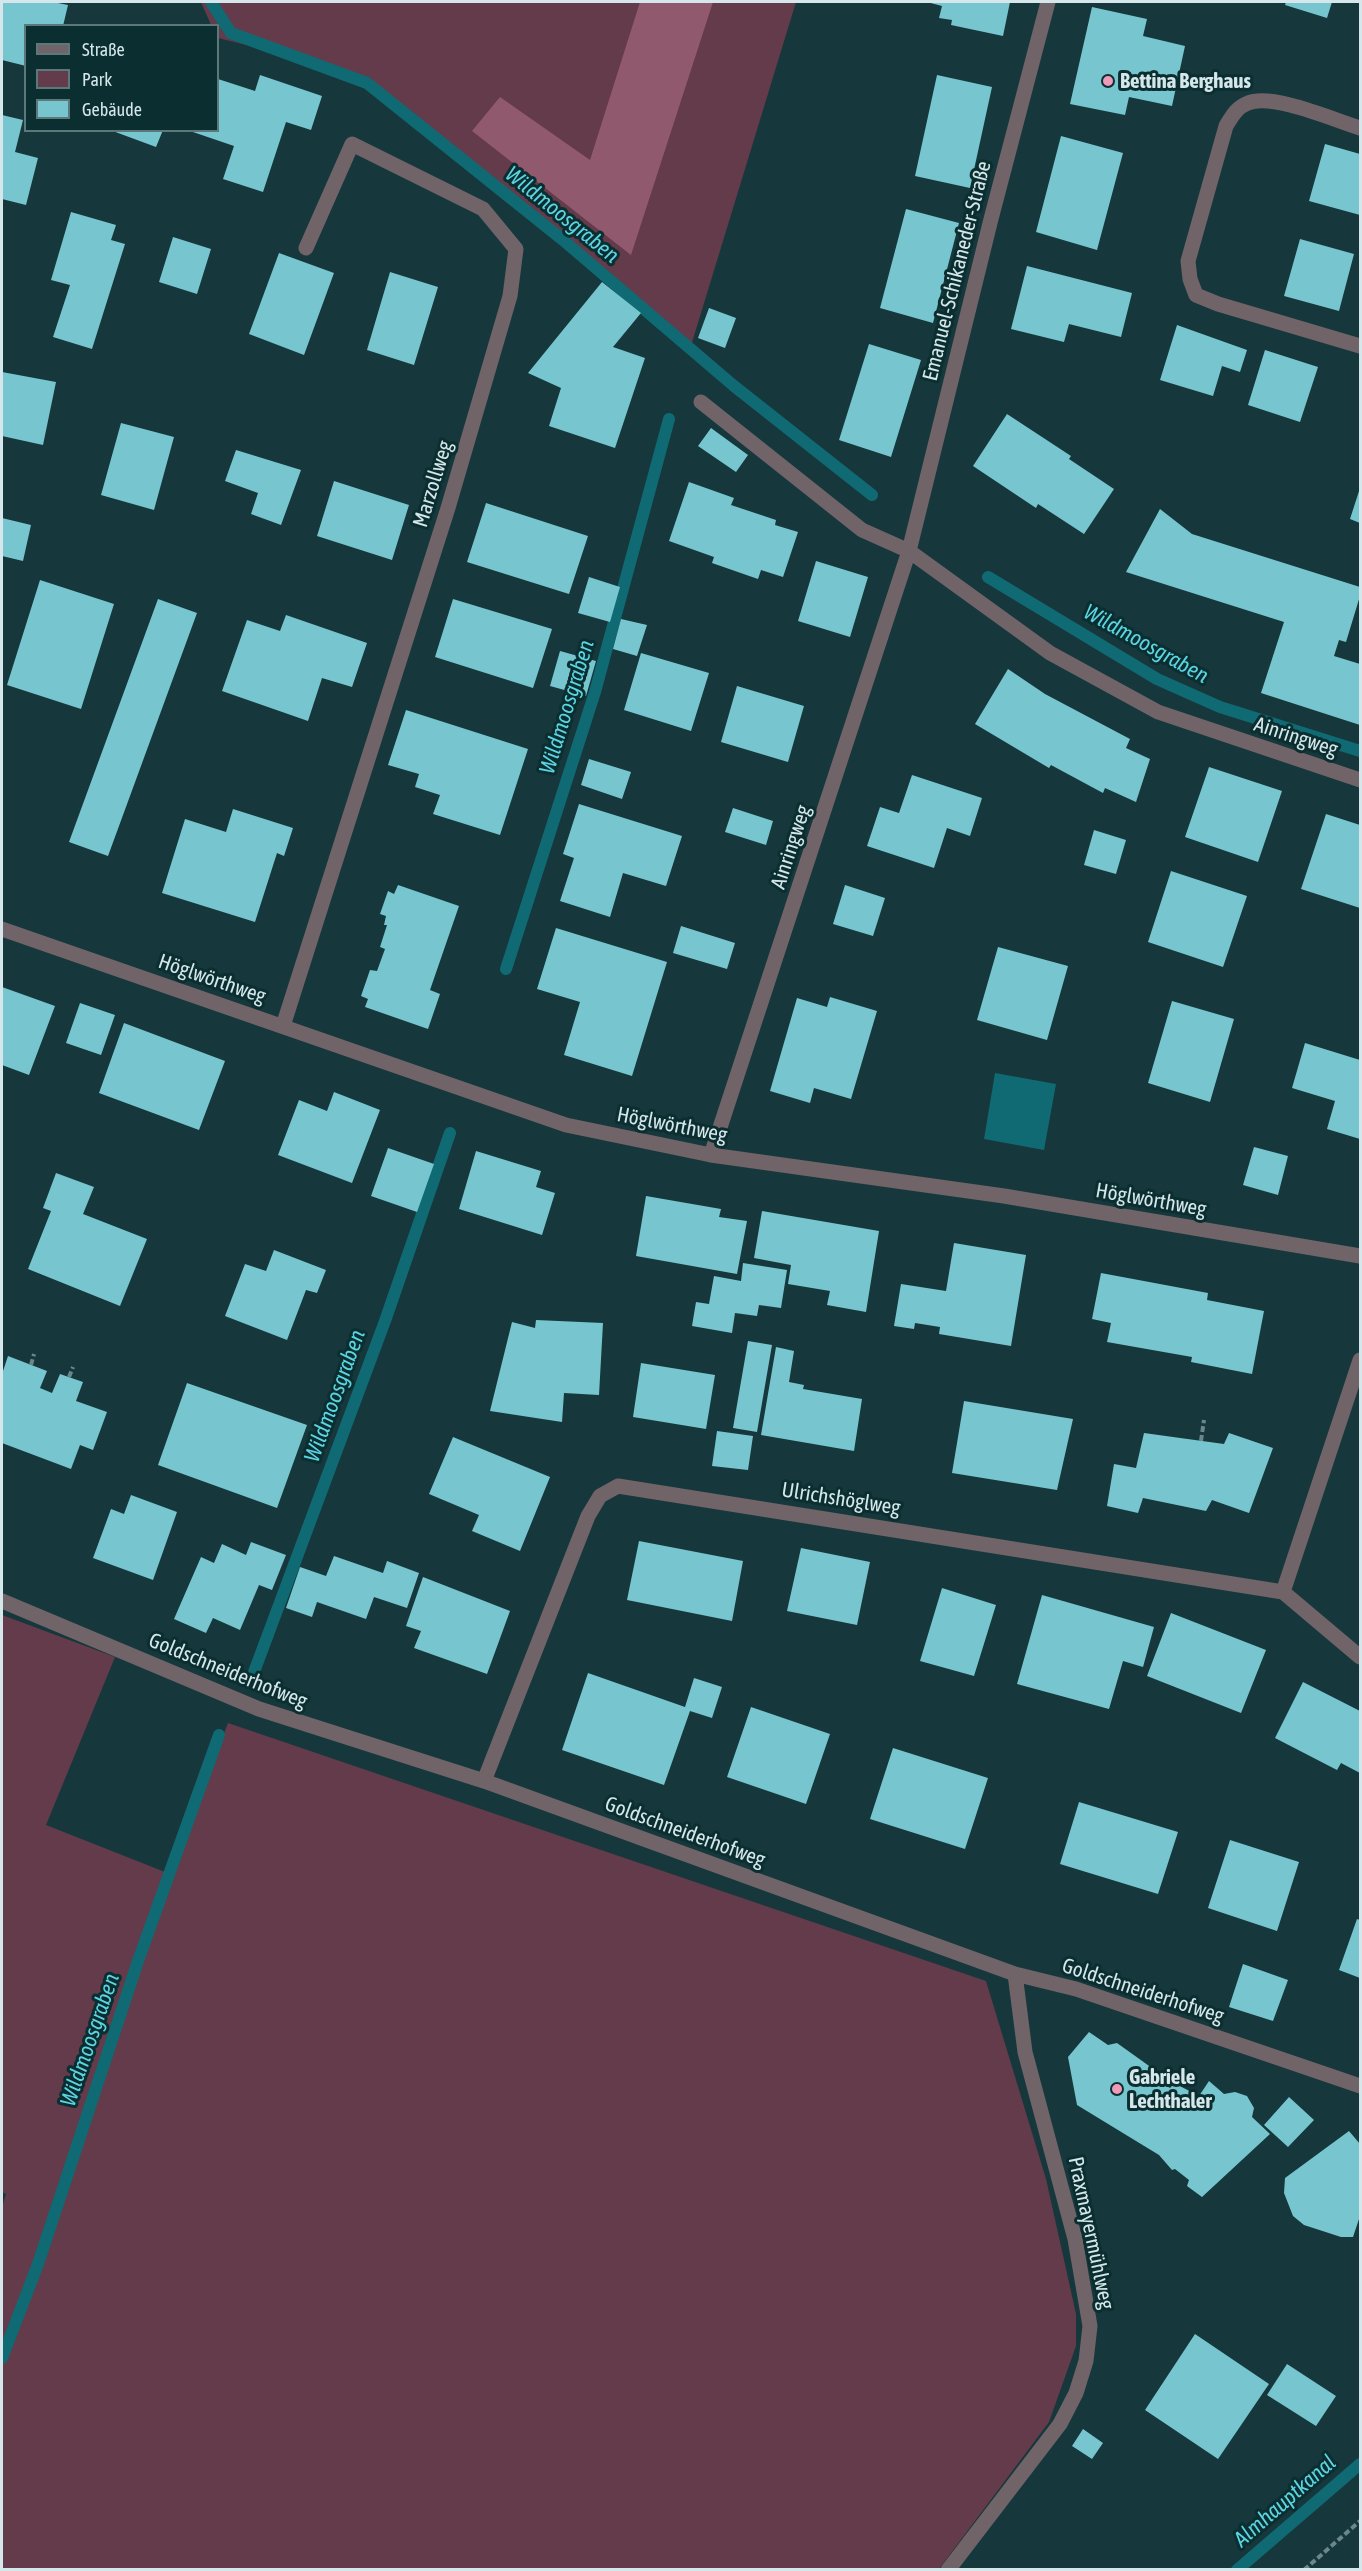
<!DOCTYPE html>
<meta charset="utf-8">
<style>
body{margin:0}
#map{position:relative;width:1362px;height:2571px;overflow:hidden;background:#16383c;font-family:"Asap Condensed",sans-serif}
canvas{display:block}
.frame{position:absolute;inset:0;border:3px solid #d5e7ea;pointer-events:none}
.legend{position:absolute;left:24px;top:24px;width:195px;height:108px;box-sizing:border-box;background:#0b2e31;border:2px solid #5c787b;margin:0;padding:8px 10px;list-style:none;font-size:18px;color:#d5e7ea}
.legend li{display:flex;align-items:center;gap:12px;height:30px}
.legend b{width:30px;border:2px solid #5c787b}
</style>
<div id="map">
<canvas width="1362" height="2571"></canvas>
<div class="frame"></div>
<ul class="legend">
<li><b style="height:8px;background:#716468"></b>Straße</li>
<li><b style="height:16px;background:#643b4a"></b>Park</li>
<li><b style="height:16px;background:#77c6cf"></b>Gebäude</li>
</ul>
</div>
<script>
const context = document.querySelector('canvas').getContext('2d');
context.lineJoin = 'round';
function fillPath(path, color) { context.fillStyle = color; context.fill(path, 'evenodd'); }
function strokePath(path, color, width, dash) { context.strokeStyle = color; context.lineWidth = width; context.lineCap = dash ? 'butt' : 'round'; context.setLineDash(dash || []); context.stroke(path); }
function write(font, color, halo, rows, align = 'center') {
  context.font = font + ' "Asap Condensed",sans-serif'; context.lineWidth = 6; context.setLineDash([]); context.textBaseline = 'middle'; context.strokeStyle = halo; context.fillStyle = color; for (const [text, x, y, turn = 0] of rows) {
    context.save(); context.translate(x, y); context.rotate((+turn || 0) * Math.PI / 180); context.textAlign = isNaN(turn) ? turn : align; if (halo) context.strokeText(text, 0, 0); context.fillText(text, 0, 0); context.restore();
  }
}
const green = new Path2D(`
 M201 2H796L690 349 342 68 218 38V26L211 25Z
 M2 1615 115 1657 46 1825 170 1874 228 1723 986 1981 1046 2179 1076 2314V2346L1049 2422 939 2569H2V2207L6 2194 2 2192Z`);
const forest = new Path2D(`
 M640 2H713L631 255 472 131 500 97 590 160Z`);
const water = new Path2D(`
 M995 1073 1056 1084 1044 1150 984 1139Z`);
const stream = new Path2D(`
 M211 2 231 33 367 83 563 240 734 386 872 495
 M988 577 1157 679 1220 707 1360 751
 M506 969 595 692 669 419
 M254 1672 385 1321 450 1133
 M2 2358 38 2264 138 1961 219 1735
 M1237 2570 1360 2464`);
const building = new Path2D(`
 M2 2H53L68 5 63 26H26V66L2 60Z
 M927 2H1010L1003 36 951 25 952 20 939 18 942 6Z
 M1286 2H1332L1327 18 1285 5Z
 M1092 7 1147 19 1143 36 1185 46 1172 106 1129 97 1125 115 1070 104Z
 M260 75 322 96 311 130 286 122 263 192 223 179 234 146 190 131 218 130V79L255 91Z
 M937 75 992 87 970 188 915 176Z
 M2 115 23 120 15 152 38 158 26 205 2 199Z
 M110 130H163L156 147Z
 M1061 136 1123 153 1097 250 1036 232Z
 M1325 144 1360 154V215L1309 201Z
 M906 209 959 223 933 323 880 308Z
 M71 212 116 225 111 240 125 244 92 349 53 337 70 285 51 280Z
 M173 237 211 249 197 294 159 282Z
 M1300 239 1354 254 1339 311 1284 296Z
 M279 253 334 273 304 355 249 334Z
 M1027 266 1132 293 1121 337 1069 324 1064 342 1011 329Z
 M390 272 438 287 414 365 367 350Z
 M602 282 641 313 613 347 645 358 615 448 549 426 561 388 528 373Z
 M709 308 736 318 725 348 698 338Z
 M1177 325 1247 350 1240 372 1222 366 1213 396 1160 380Z
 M869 344 921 360 891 457 839 440Z
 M1265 350 1318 367 1300 422 1248 405Z
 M2 372 56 382 43 445 2 436Z
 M1007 414 1071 456 1069 459 1114 489 1084 534 1038 504 1036 508 973 466Z
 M121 423 174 437 154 510 101 495Z
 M711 428 748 455 736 472 698 446Z
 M236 450 301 470 281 525 251 514 258 493 225 481Z
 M334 481 409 505 392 560 317 536Z
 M689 482 734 498 731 505 776 520 775 525 798 532 783 577 761 570 758 579 712 563 714 557 669 541Z
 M1360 488V523L1350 519Z
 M486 503 588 536 569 594 467 562Z
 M1160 509 1192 534 1360 587V596L1346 642 1339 640 1334 656 1360 664V725L1261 693 1284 622 1126 572Z
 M2 518 31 525 23 561 2 556Z
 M816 561 868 577 850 637 798 621Z
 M589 577 620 587 610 622 578 613Z
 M40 580 114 604 81 709 7 685Z
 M158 599 197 613 108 856 69 842Z
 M453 599 552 629 533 688 435 657Z
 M286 615 367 643 352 687 322 678 308 721 222 691 247 620 280 631Z
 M621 619 647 625 637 656 613 649Z
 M560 651 596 661 586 696 550 686Z
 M641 653 709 673 691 731 624 710Z
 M1008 669 1045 694 1130 739 1126 748 1150 759 1136 802 1105 788 1103 793 1051 765 1049 768 975 724Z
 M737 686 804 706 788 762 721 742Z
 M406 710 528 749 500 835 433 814 440 795 415 787 419 774 388 765Z
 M589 759 631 772 622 799 581 785Z
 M1209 767 1282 791 1258 862 1185 837Z
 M912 775 982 798 970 836 947 828 934 868 867 846 880 807 899 813Z
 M579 804 682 836 666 886 623 873 610 917 560 901 574 858 563 854Z
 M733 808 773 821 766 845 725 832Z
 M233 809 293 828 284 856 277 853 255 922 162 893 185 819 226 832Z
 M1326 814 1360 825V908L1301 889Z
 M1094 830 1126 840 1116 874 1084 865Z
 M1171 871 1247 896 1223 967 1148 942Z
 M398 885 459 906 430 990 440 994 428 1029 365 1007 368 999 361 996 370 970 377 971 385 949 380 947 387 925H384L386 916 380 914 388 891 394 894Z
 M845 885 885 898 873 936 833 924Z
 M681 926 735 943 727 969 673 953Z
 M556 928 667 962 632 1076 564 1055 580 1002 537 989Z
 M998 947 1068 966 1047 1040 977 1020Z
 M2 987 55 1006 29 1075 2 1065Z
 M830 997 877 1011 851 1099 814 1088 810 1103 770 1091 797 998 827 1007Z
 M1172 1001 1234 1019 1210 1102 1148 1083Z
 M80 1003 115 1015 101 1055 66 1043Z
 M124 1023 225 1061 199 1130 99 1093Z
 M1305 1043 1360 1060V1139L1327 1129 1335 1101 1292 1088Z
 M334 1092 380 1110 352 1183 278 1155 299 1100 327 1111Z
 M1254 1147 1288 1156 1278 1195 1243 1185Z
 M388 1148 434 1164 417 1212 371 1196Z
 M476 1151 541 1171 536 1187 555 1193 542 1235 459 1209Z
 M56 1173 94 1187 83 1214 147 1239 120 1306 28 1269 51 1211 43 1208Z
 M646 1196 721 1209 719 1217 747 1221 737 1274 636 1256Z
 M762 1211 879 1231 866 1312 827 1305 830 1291 788 1284 791 1265 754 1258Z
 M954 1243 1026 1255 1011 1346 939 1334 940 1327 915 1323 914 1329 894 1326 901 1284 946 1291Z
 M274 1250 326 1270 317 1293 306 1290 287 1340 225 1316 245 1264 266 1271Z
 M743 1263 787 1270 781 1308 759 1305 757 1316 735 1313 732 1333 692 1326 696 1302 709 1304 714 1276 741 1281Z
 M1101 1273 1208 1293 1207 1300 1264 1311 1252 1374 1191 1362 1192 1357 1107 1342 1111 1323 1092 1319Z
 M536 1320 603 1323 599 1395 564 1393 562 1422 490 1411 512 1322 535 1328Z
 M748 1341 772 1345 757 1432 733 1428Z
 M776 1347 794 1351 789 1382 804 1385 803 1389 862 1399 854 1451 761 1435Z
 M8 1356 47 1371 40 1388 52 1393 60 1374 83 1382 76 1401 107 1412 93 1450 80 1445 71 1469 2 1443V1374Z
 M641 1363 715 1375 706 1429 633 1417Z
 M187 1383 307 1425 277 1508 158 1465Z
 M964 1401 1073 1419 1057 1490 952 1473Z
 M717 1431 753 1436 748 1470 712 1466Z
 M1144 1433 1224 1444 1229 1433 1273 1448 1249 1513 1212 1500 1206 1511 1143 1498 1138 1513 1107 1506 1114 1464 1136 1468Z
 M453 1437 550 1477 520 1551 472 1531 479 1515 429 1494Z
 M131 1495 177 1512 153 1580 93 1558 111 1509 124 1514Z
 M639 1541 743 1561 732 1621 627 1600Z
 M251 1542 286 1555 272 1590 259 1585 240 1630 213 1618 206 1633 174 1619 201 1557 214 1563 222 1544 246 1555Z
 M801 1548 870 1562 857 1625 787 1611Z
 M334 1556 383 1573 387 1561 419 1573 407 1608 374 1597 366 1619 317 1602 312 1617 286 1608 300 1567 326 1576Z
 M423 1577 510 1611 487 1674 414 1648 421 1631 406 1626Z
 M942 1588 996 1605 974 1676 920 1661Z
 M1042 1595 1154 1627 1143 1667 1123 1661 1109 1709 1017 1684Z
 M1171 1613 1266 1650 1241 1713 1147 1676Z
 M588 1673 685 1707 694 1678 722 1687 712 1718 690 1711 664 1785 562 1750Z
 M1303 1682 1360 1711V1773L1341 1763 1337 1770 1275 1738Z
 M751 1707 830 1734 806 1804 727 1777Z
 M893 1748 988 1778 965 1849 870 1819Z
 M1079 1802 1178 1832 1158 1894 1060 1864Z
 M1230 1840 1299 1862 1277 1931 1208 1908Z
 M1357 1919 1360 1920V1978L1339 1970Z
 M1243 1964 1288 1980 1273 2021 1229 2007Z
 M1089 2032 1108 2045 1117 2043 1159 2073 1155 2079 1170 2088 1174 2083 1199 2096 1209 2081 1224 2094 1235 2092 1247 2096 1254 2108 1252 2117 1270 2134 1202 2197 1187 2186 1189 2180 1175 2169 1172 2170 1159 2155 1077 2105 1068 2057Z
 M1289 2097 1314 2120 1288 2147 1264 2125Z
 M1349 2131 1360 2144V2216L1353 2237H1341L1304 2225 1293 2216 1284 2193 1285 2178Z
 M1195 2334 1269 2384 1218 2459 1145 2410Z
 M1287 2364 1336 2396 1316 2426 1267 2395Z
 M1083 2429 1103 2443 1092 2459 1072 2446Z`);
const path = new Path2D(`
 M31 1365 34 1354
 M69 1377 73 1367
 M1201 1441 1204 1420
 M1304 2570 1360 2521`);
const minor = new Path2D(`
 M1360 128C1334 120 1273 93 1248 103 1237 107 1232 116 1226 126L1188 261 1190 279 1196 295 1218 304 1360 346
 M701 402 862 530 909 551 1050 653 1158 712 1360 780
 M2 929 566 1125 711 1155 1004 1196 1360 1256
 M283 1026 448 508 510 296 516 249 483 209 352 144 306 248
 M711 1155 909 551 991 219 1048 2
 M1283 1592 1360 1360
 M2 1601 259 1709 484 1781 1015 1974 1076 1989 1360 2086
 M484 1781 588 1516 600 1496 618 1486 1283 1592 1360 1657
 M948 2570 1060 2424 1076 2393 1086 2361 1090 2326 1075 2239 1025 2052 1015 1974`);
const markers = [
 [1108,81,6,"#ef9ab8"],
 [1117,2089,6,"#ef9ab8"]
];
const poiNames = [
 ["Bettina Berghaus",1120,81],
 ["Gabriele",1129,2077],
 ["Lechthaler",1129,2101]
];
const streetNames = [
 ["Emanuel-Schikaneder-Straße",957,271,-76],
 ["Marzollweg",433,484,-73],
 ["Ainringweg",1296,737,18],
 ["Ainringweg",791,847,-72],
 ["Höglwörthweg",212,979,19],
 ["Höglwörthweg",672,1125,11],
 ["Höglwörthweg",1151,1200,10],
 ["Ulrichshöglweg",841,1499,9],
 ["Goldschneiderhofweg",228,1671,22],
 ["Goldschneiderhofweg",685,1832,20],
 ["Goldschneiderhofweg",1143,1991,18],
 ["Praxmayermühlweg",1091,2233,78]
];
const waterNames = [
 ["Wildmoosgraben",562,215,39],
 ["Wildmoosgraben",1146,644,29],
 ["Wildmoosgraben",567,707,-73],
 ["Wildmoosgraben",335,1396,-70],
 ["Wildmoosgraben",90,2040,-71],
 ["Almhauptkanal",1285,2501,-41]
];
fillPath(green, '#643b4a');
fillPath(forest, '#91596d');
fillPath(water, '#106a73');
strokePath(stream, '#106a73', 12);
fillPath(building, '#77c6cf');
strokePath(path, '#6c878b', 4, [6, 3]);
strokePath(minor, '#716468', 15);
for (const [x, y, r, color] of markers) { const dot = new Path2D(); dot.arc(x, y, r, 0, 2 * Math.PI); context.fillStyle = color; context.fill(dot); strokePath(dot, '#0b2e31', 2); }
write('bold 21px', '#d5e7ea', '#0b2e31', poiNames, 'left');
write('21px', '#d5e7ea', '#0b2e31', streetNames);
write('italic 22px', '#5cd4e2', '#0b2e31', waterNames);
</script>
